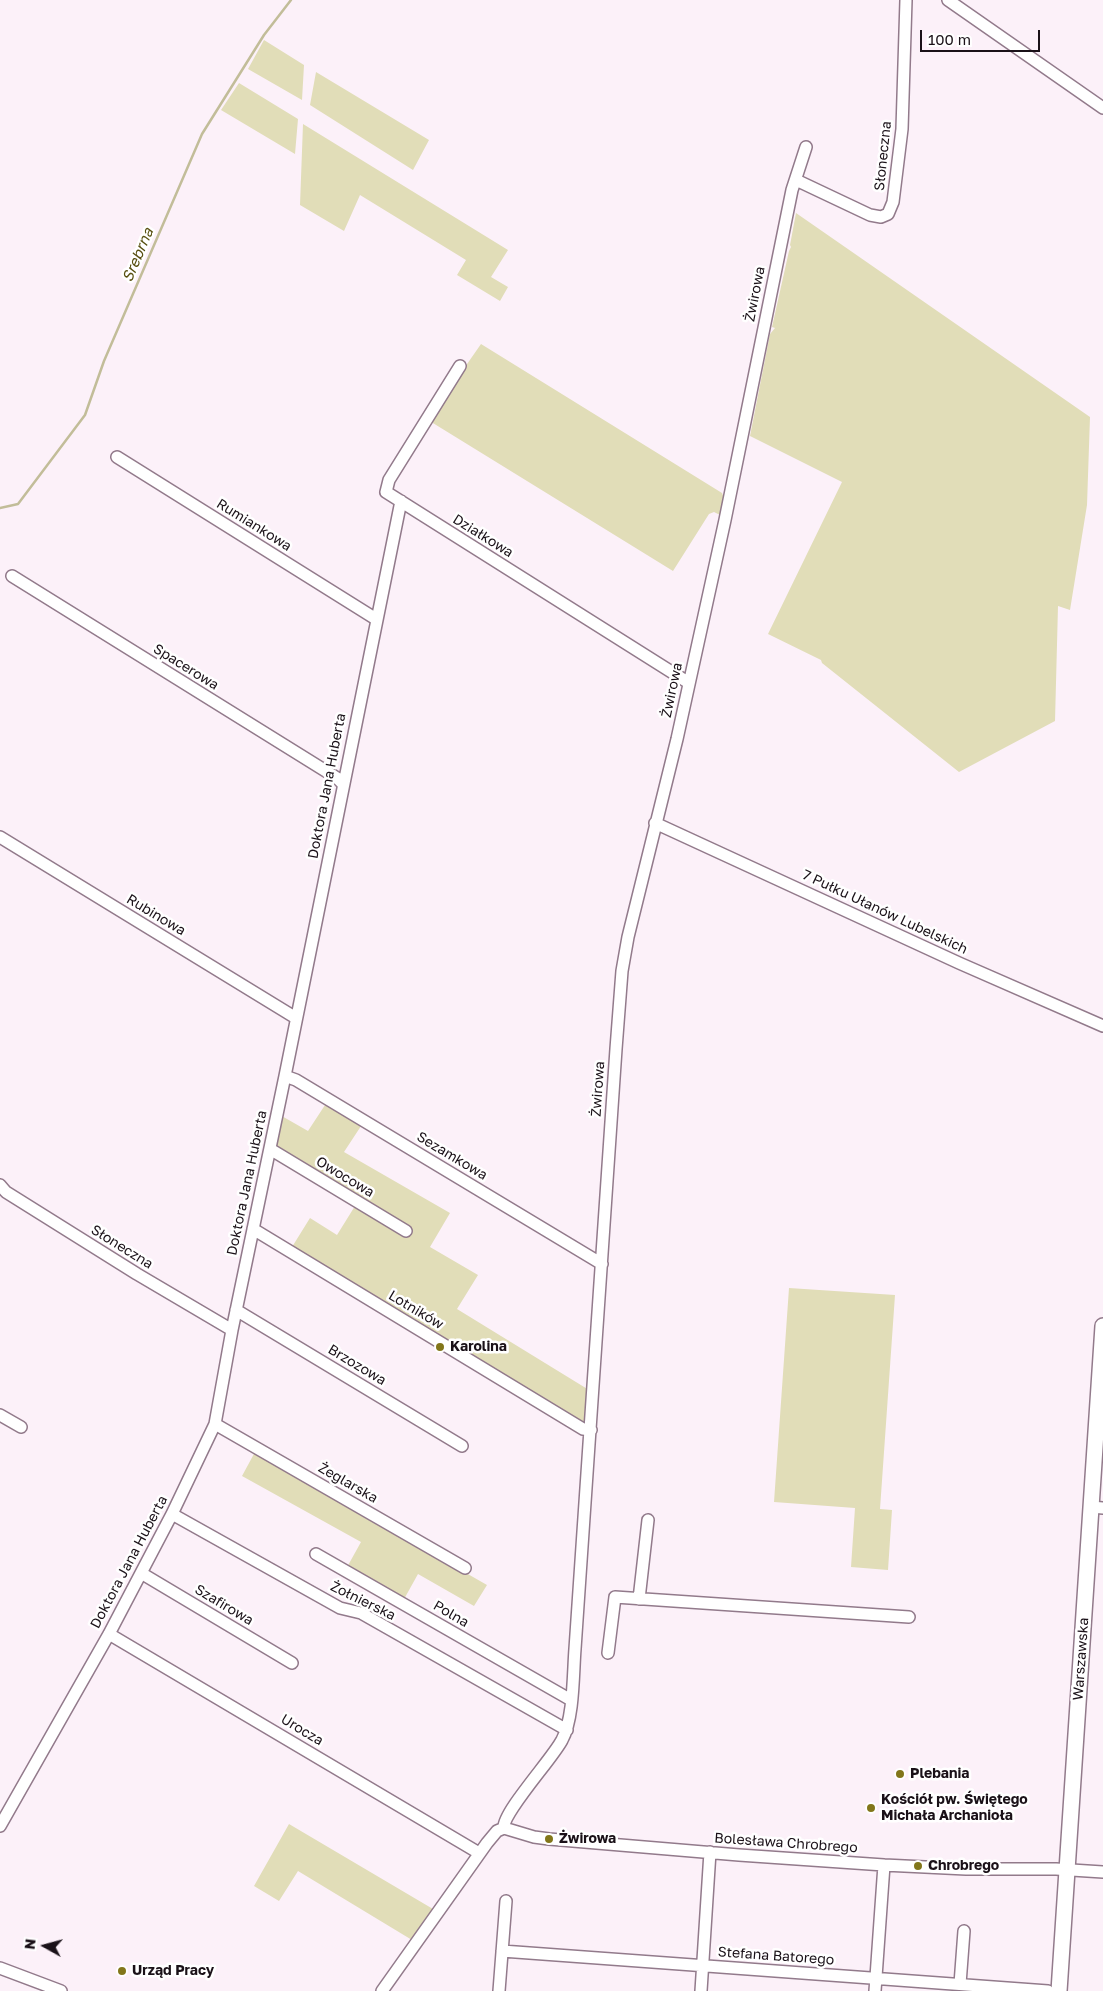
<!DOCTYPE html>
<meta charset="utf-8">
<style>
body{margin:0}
#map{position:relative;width:1103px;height:1991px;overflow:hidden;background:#fcf1f9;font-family:"Golos Text",sans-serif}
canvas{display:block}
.north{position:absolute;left:20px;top:1921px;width:50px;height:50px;-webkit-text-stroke:4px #fff;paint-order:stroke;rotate:277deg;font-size:14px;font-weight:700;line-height:20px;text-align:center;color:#1a1118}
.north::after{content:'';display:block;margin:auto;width:18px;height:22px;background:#1a1118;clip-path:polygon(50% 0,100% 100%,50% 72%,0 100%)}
.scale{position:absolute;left:920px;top:30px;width:120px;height:22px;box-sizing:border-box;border:2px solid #1a1118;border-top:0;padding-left:6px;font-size:15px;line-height:18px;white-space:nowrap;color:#1a1118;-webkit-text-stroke:4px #fff;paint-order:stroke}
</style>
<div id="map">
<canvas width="1103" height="1991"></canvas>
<div class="north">N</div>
<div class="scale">100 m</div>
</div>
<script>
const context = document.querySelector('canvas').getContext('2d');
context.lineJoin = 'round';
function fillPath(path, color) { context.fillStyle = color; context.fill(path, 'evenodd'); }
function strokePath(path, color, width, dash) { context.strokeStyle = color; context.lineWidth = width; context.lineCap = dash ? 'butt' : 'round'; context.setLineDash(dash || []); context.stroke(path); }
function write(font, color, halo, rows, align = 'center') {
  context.font = font + ' "Golos Text",sans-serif'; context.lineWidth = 5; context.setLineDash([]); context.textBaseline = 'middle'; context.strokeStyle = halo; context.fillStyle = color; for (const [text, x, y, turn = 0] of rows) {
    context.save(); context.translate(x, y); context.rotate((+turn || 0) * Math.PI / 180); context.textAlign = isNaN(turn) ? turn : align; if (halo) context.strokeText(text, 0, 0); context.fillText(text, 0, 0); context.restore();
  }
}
const green = new Path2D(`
 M264 40 304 65 302 100 248 69Z
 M316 72 429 140 413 170 310 105Z
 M239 83 298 119 295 154 221 110Z
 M303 124 508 250 491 277 508 287 500 301 457 275 466 260 360 195 344 231 300 205Z
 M796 213 1090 417 1087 505 1070 610 1058 606 1055 721 959 772 822 663 821 660 768 634 842 482 750 436 770 334 775 328 772 327 789 251 791 247 790 245Z
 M481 344 722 493 724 498 720 515 714 512 709 514 673 571 428 420Z
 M327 1102 363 1123 344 1152 450 1213 430 1247 478 1275 457 1309 589 1390 586 1420 580 1423 292 1247 310 1218 337 1235 355 1206 405 1237 410 1229 279 1148 275 1143 280 1115 308 1131Z
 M789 1288 895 1295 880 1509 892 1510 888 1570 851 1567 855 1508 774 1502Z
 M255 1452 487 1585 474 1606 418 1574 403 1601 346 1569 361 1542 242 1476Z
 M289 1824 433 1909 412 1940 298 1871 279 1901 254 1886Z`);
const stream = new Path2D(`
 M0 508 18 504 85 415 104 361 202 134 264 35 291 0`);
const minor = new Path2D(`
 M948 0 1103 108
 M796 180 870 215 881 217 888 214 893 202 902 129 906 0
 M460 366 389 480 386 492 689 683
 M117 457 376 619
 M12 576 337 778 343 784
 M655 823 959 963 1103 1026
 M0 837 296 1018
 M285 1076 296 1080 602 1264
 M270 1149 406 1231
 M0 1185 6 1192 137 1274 232 1330
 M253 1229 583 1429 591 1430
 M236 1310 462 1446
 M0 1415 21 1427
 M215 1424 465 1568
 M1091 1507 1103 1508
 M172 1514 340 1608 361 1613 567 1730
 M316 1554 571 1700
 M141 1573 292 1663
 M639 1599 648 1520
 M109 1634 479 1853
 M608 1653 615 1597 909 1617
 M0 1826 109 1634 172 1514 215 1424 232 1330 285 1076 401 501
 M504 1828C502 1813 553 1758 562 1740 574 1718 573 1674 575 1649L616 1049 622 971 628 937 677 739 725 520 792 190 806 147
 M504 1828 534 1837 549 1839 739 1855 884 1865 966 1869H1056L1103 1872
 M502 1951 1048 1991
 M0 1968 61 1991
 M960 1984 964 1931
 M382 1991 487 1843 497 1831 504 1828
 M499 1991 506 1901
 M701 1991 710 1852
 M875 1991 884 1865`);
const major = new Path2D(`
 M1059 1991 1103 1326`);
const markers = [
 [440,1347,5,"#82761a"],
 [900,1774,5,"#82761a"],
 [871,1808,5,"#82761a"],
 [549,1839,5,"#82761a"],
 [918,1866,5,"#82761a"],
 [122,1971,5,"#82761a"]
];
const streetNames = [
 ["Słoneczna",883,156,-84],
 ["Żwirowa",755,294,-79],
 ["Rumiankowa",254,525,32],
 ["Działkowa",483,536,32],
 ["Spacerowa",186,667,32],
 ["Żwirowa",672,690,-78],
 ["Doktora Jana Huberta",327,786,-79],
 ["7 Pułku Ułanów Lubelskich",885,912,25],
 ["Rubinowa",156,915,31],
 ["Żwirowa",598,1089,-86],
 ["Sezamkowa",452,1156,31],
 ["Owocowa",345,1177,31],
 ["Doktora Jana Huberta",247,1183,-78],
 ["Słoneczna",122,1247,32],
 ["Lotników",416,1310,31],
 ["Brzozowa",357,1365,31],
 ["Żeglarska",348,1483,30],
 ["Doktora Jana Huberta",129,1562,-62],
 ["Żołnierska",363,1601,26],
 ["Szafirowa",224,1605,31],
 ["Polna",451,1614,30],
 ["Warszawska",1081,1659,-86],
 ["Urocza",302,1730,31],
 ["Bolesława Chrobrego",786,1843,4],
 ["Stefana Batorego",776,1956,4]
];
const poiNames = [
 ["Karolina",450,1347],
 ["Plebania",910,1774],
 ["Kościół pw. Świętego",881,1800],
 ["Michała Archanioła",881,1816],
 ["Żwirowa",559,1839],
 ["Chrobrego",928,1866],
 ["Urząd Pracy",132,1971]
];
const waterNames = [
 ["Srebrna",138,255,-67]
];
fillPath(green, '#e1ddb8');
strokePath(stream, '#c2bd99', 2.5);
strokePath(minor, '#927a8b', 14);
strokePath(major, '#927a8b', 18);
strokePath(minor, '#fff', 11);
strokePath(major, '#fff', 15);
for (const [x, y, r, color] of markers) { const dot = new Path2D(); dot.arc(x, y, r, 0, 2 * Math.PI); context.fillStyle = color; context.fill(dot); strokePath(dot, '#fff', 2); }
write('14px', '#1a1118', '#fff', streetNames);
write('bold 14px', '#1a1118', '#fff', poiNames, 'left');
write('italic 15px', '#574f10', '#fff', waterNames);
</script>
